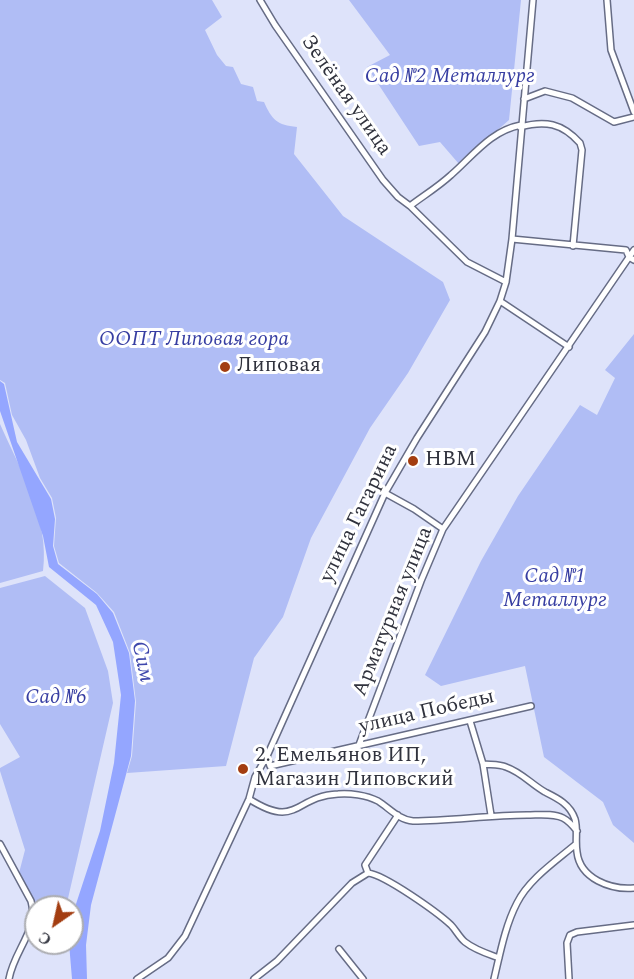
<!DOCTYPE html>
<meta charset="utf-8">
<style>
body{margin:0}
#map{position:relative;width:634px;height:979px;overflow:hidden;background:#dee3fa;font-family:Spectral,serif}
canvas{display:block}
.north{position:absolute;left:24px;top:895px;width:60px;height:60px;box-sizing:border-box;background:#fff;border:2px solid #acadb1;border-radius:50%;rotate:214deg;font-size:16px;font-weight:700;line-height:24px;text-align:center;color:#30323d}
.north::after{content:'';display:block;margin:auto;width:21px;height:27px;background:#a33d11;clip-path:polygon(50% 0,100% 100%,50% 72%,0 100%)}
</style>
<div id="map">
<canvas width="634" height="979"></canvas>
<div class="north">С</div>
</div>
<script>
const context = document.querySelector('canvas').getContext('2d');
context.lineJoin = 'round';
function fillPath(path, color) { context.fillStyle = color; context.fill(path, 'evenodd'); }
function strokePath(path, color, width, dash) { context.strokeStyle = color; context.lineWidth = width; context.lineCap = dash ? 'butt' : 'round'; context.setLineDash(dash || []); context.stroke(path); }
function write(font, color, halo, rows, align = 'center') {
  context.font = font + ' Spectral,serif'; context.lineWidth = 6; context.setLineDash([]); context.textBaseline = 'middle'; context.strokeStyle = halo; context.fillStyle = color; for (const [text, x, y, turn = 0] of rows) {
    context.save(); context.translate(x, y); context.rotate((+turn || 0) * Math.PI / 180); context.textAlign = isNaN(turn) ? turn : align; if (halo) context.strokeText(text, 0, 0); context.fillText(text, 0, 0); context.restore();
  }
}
const green = new Path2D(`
 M0 0H212L222 17 205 30 217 55 226 66 233 67 241 84 253 87 257 101 264 102C272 120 277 125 297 127L294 154 343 216 443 282 450 300 408 373 370 428 311 538 283 617 254 658 226 766 127 773 132 756 136 702 130 653 114 612 97 593 59 563 54 546 56 518 52 498 40 478 26 440 12 415 5 383 0 380Z
 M349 0H521L509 120 459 164 440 142 419 146 367 67 390 55Z
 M634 334V843L613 825 603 802 544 757 525 666 441 686 425 675 481 561 518 496 580 405 597 415 615 378 605 370Z
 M0 424C20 469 50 520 43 571L0 583Z
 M45 576 85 608 108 671 113 703 66 907H36V909L19 873 25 850 0 771V768L20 757 0 724V588Z`);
const water = new Path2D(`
 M0 381 4 384 17 442 51 499 55 519 53 546 58 564 97 594 113 613 129 653 135 701 131 756 91 905 86 945 87 979H72L69 943H72V924L76 904 100 831 114 763 121 695 113 642 96 605 49 567 43 536 0 411Z`);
const minor = new Path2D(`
 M260 0 275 25 383 180 398 197 410 206 467 262 506 282
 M607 0 611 50 634 112
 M524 99 545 91 572 98 614 122 634 117
 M520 127C545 120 562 123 580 143L582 150 573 246
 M410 206C423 196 438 187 451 175 473 156 490 131 521 125
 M512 239 626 250 629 257 634 260
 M500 301 569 347
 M385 493 414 509 443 529
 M470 721 483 764 491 815
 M359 745 421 581 443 529 634 250
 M267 756 270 766 531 706
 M483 764C490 765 499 764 506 767 521 772 531 784 545 792 557 798 570 804 575 819 578 830 575 841 577 852 580 879 611 890 634 888
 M249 799C298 830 294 796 338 794 350 793 366 795 378 801 389 808 399 820 413 821 451 821 489 815 527 815 539 815 553 813 563 818 569 821 573 826 577 831
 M0 844 31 901C39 930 14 950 9 979
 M368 873C385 875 437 912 451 925 456 930 459 937 465 942 475 950 488 954 499 958
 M339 949 363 979
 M137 979 168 958 185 936 249 799 255 777 267 756 385 493 417 438 485 332 500 301 506 282 512 239 533 0
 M254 979 277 961 352 883 368 873 365 865 398 815
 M494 979C500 954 505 926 517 903 529 879 556 861 576 844
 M569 979 567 943 570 935 577 932 634 925`);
const markers = [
 [225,367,6,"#a33d11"],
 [413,461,6,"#a33d11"],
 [243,769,6,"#a33d11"]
];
const parkNames = [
 ["Сад №2 Металлург",450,78],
 ["ООПТ Липовая гора",194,341],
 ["Сад №1",555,578],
 ["Металлург",555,602],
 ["Сад №6",56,699]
];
const streetNames = [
 ["Зелёная улица",345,96,55],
 ["улица Гагарина",360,514,-64],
 ["Арматурная улица",394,612,-68],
 ["улица Победы",427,713,-13]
];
const poiNames = [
 ["Липовая",237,367],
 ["НВМ",425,461],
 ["2. Емельянов ИП,",255,757],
 ["Магазин Липовский",255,781]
];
const waterNames = [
 ["Сим",141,662,78]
];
fillPath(green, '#b0bdf5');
fillPath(water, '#94a6ff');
strokePath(minor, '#666c85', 8);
strokePath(minor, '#fff', 5);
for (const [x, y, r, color] of markers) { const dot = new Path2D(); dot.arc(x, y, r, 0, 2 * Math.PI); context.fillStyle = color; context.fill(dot); strokePath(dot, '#fff', 2); }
write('italic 21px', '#373ea2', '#fff', parkNames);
write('21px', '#30323d', '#fff', streetNames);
write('21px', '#30323d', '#fff', poiNames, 'left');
write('italic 22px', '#3e47ac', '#fff', waterNames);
</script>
